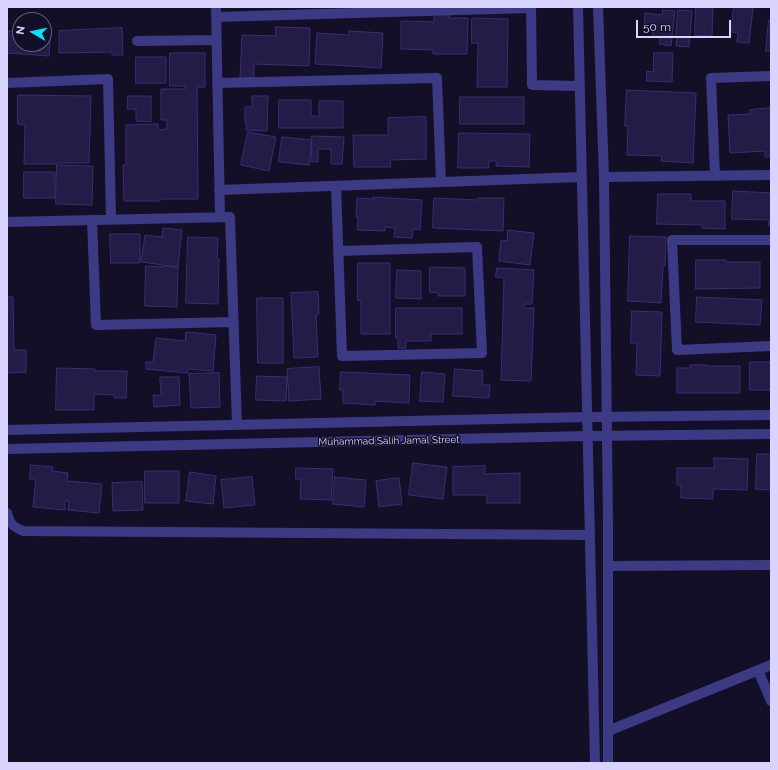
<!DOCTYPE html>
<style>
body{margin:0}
#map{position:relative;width:778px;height:770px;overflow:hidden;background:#130f26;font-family:Raleway,sans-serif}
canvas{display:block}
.frame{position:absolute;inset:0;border:8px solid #d9d4ff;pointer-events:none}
.north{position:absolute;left:12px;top:12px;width:40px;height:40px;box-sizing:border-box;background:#130f26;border:1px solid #625e7d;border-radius:50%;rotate:279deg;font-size:11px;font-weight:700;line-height:16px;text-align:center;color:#d9d4ff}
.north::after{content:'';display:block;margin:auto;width:14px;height:18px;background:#00e5ff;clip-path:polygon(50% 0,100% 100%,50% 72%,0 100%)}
.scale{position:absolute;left:636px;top:20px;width:95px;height:18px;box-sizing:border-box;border:2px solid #d9d4ff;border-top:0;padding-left:5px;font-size:12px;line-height:14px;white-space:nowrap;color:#d9d4ff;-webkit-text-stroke:3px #130f26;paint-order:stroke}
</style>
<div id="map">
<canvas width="778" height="770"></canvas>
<div class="frame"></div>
<div class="north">N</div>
<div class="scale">50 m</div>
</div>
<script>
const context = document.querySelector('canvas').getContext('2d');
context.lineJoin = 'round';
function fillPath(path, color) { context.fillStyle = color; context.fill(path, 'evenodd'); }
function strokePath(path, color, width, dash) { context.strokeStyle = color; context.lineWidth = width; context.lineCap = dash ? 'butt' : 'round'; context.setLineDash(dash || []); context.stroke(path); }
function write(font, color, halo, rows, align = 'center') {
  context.font = font + ' Raleway,sans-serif'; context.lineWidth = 3; context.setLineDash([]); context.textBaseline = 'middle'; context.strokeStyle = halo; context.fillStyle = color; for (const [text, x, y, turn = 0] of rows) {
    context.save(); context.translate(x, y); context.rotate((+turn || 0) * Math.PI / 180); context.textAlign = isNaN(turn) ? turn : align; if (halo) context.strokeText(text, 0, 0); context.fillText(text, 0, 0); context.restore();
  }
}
const building = new Path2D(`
 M696 7 713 8 712 36 695 35Z
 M734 7 753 8 749 43 737 42 738 33 731 32Z
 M663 10 675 11 671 46 659 44 660 37H652L653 28 644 27 645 13 662 15Z
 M678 10 692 11 689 47 676 46 677 38H676Z
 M434 12H449V18H468L467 54H433V50L401 49V21L434 22Z
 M472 18 508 19 507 87H477L478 43H472Z
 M769 20H771V51H766Z
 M15 24 20 25V44H44V26L51 27 49 56 8 53V55H7V31H15Z
 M276 27 310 28 309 66 254 64V78H240L242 35 275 36Z
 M122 28 123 55H112V52L59 53V31Z
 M349 31 383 33 381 68 315 64 317 33 349 35Z
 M170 53H205V87H197L198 199H160V201H124L123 165H126V125L158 124V130L167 129V120H161V89H185V86H170Z
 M654 53H673L672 82 646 81 647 71 653 72Z
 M136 57H166V83H136Z
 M627 90 696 93 693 163 661 161 662 156 627 155 628 126H625Z
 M18 95 91 96 89 163H57V164H24L25 125 18 124Z
 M128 96H151V122L136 121V109H128Z
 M252 96H268L267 131 246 130 247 124H245V107H252Z
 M460 97H524V124H460Z
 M279 100H311V116H319V101H343V128H279Z
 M771 108V157H765V151L730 153 728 115 750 114V110Z
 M426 117V159L390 160 391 167H354L353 135H388V118Z
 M248 132 276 137 269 171 241 165Z
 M459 133 530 134 529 167 496 166V161H489V168H458Z
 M312 136 344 137 342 164H331V149H318V162H312Z
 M282 137 312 140 309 165 279 162Z
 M57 165 93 166 92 205 56 204Z
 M24 172H55V198H24Z
 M733 191 771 193V226H768L769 220 732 219Z
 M658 194H691V201H725V229L702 228V225L657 224Z
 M373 197 422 200 420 230 413 229 412 238 394 237 395 228 385 227V231L357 230 358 217H356L357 198 374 199Z
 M434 198 477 200 478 198H504L503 231 433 228Z
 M163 228 182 230 178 267 141 262 145 235 162 237Z
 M508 230 534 233 530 265 499 261 501 240 507 241Z
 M110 234H140V263H111Z
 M630 236 666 237 665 266H663L661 303 628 301Z
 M188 237 218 238 217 259H219L218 304 186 303Z
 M696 260H726V262H760V288L696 289Z
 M358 263H390V334H361V300L358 301Z
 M146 266 178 267 177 307 145 306Z
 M430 267 465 268V296H438V293L430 292Z
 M497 268 534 270 532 304H524V308H534L531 381 501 380 504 278 496 277Z
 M397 270 421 271V299L396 298Z
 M318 292 319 314 316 315 318 357 294 358 291 293Z
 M7 297H13L14 350H26V372L7 373Z
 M697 297 762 300 760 325 696 322Z
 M257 298H283V363H258Z
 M396 308H462V334H431V341H406V348H398V338H396Z
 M632 311 662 312 660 376 636 375 637 343H631Z
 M186 332 216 335 213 371 188 369V373L146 369V362H153L156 338 185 341Z
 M750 362H771V390H750Z
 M690 365H708L707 366H740V393H677V368H690Z
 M319 367 321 399 289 401 287 369Z
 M57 368 95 369V371H127L126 398H114V395L94 394V410H56Z
 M455 369 483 371 482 385H490L489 398 453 396Z
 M341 372 410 375 409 403 375 401V405L343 403V391L340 390Z
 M422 372 445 374 443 402 420 401Z
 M219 373 220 407 191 408 189 374Z
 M257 376 287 377 286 401 256 400Z
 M160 377H179L180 405 154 407 153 395H161Z
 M757 454H771V490L756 489Z
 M714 458 748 459 747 490 713 489V499L681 498V485H677V468H714Z
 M413 463 447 467 443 499 409 495Z
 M31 465 53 467 52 471 68 473 67 481 102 484 99 513 68 510 69 501H65V510L33 507 36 479H30Z
 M485 466V474L520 473V503H487V495H453V467Z
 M296 468 333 469 331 500 300 499 301 479H296Z
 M145 471H179V503H145Z
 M190 472 216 476 213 504 186 501Z
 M252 477 255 505 224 508 221 480Z
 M335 477 366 480 364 507 333 504Z
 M399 478 402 504 379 507 376 481Z
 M142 482 143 510 113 511 112 483Z`);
const minor = new Path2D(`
 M216 7 220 217
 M531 7 532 85 580 86
 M578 7 595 763
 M598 7 604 177 608 523V763
 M216 17 531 8
 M137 41 216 40
 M7 83 108 79 111 219
 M217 83 437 78 441 182
 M715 176 711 78 771 76
 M604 177 771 175
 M336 186 342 356 482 353 477 247 338 251
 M219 190 581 177
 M92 220 96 325 234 322
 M7 222 230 217 237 425
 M771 240H672L677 350 771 346
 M7 430 587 417 771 415
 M7 449 587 436 771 434
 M7 513C10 524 12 526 23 531L590 535
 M608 566 771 565
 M758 670 771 701
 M608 731 771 665`);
const streetNames = [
 ["Muhammad Salih Jamal Street",389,441,-1]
];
fillPath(building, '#241b47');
strokePath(building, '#3b2d73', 1);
strokePath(minor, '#3d3a85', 10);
write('10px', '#d9d4ff', '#130f26', streetNames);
</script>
